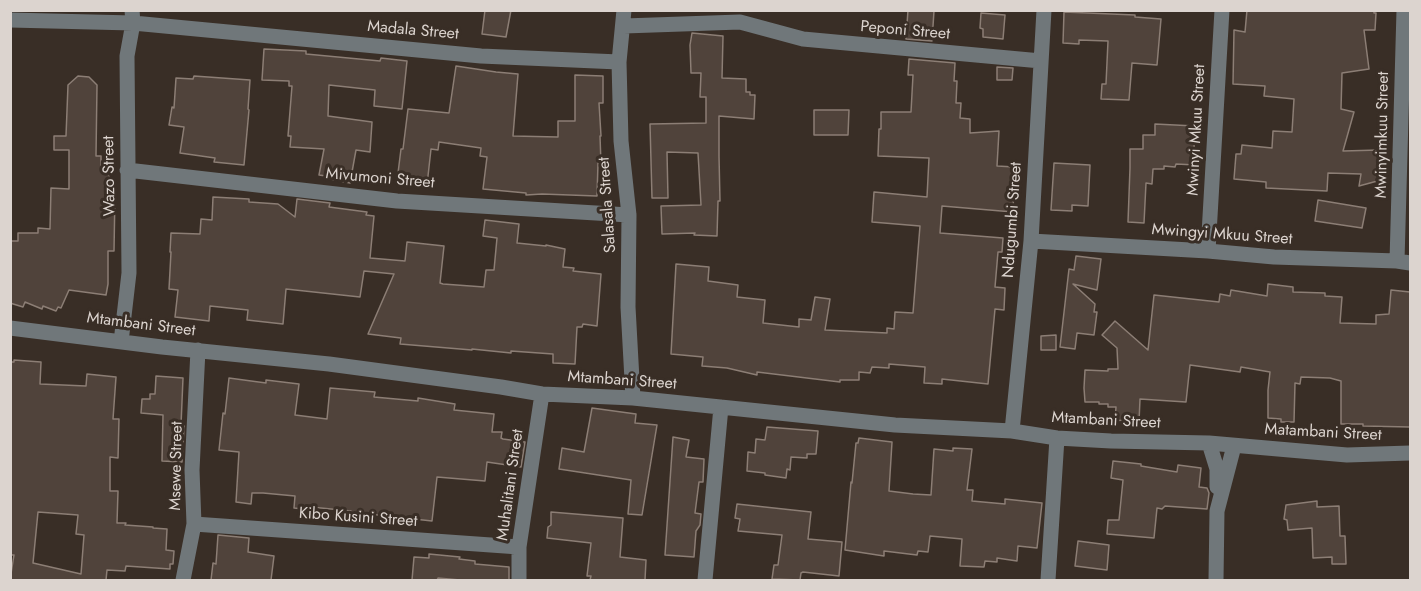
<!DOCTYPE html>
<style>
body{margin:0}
#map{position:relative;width:1421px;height:591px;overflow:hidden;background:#392e26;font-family:Jost,sans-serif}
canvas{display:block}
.frame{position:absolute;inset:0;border:12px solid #dcd4cf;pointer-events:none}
</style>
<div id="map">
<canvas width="1421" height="591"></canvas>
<div class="frame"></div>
</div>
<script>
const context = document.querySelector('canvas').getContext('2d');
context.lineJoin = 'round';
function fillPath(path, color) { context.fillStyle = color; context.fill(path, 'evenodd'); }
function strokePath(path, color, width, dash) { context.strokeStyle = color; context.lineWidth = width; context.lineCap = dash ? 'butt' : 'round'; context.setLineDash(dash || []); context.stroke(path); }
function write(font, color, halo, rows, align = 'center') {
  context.font = font + ' Jost,sans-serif'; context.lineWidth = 6; context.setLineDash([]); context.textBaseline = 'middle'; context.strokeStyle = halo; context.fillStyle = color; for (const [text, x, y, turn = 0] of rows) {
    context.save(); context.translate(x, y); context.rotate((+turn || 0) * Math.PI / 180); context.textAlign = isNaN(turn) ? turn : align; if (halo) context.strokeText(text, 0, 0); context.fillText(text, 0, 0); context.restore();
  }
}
const building = new Path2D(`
 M485 10H511L506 37 482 34Z
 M908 10 934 11 932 41 906 39Z
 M1247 10H1374V13H1376L1375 30H1364L1369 69 1342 73 1341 109 1354 112 1343 151 1379 150 1381 180 1359 186 1361 174 1328 173 1327 191 1266 188V182L1234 179 1236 154H1241L1242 145 1272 148 1273 131 1292 132 1294 99 1264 96 1265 86 1233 84 1234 30 1245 32Z
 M1064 12 1135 15V17L1161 19 1157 65 1132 63 1129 100 1101 99 1102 84H1106L1108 41 1079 40V44L1063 43Z
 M981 13 1005 15 1003 39 983 37V29L980 28Z
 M692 33 723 36 722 78 746 79V92H750V95H755L754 119 719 116V156L720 201H718L717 236 694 235 695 233 662 234 661 206 701 205 698 153 667 152 668 198H652L650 124 706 123V97H700L701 73H691L690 45Z
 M264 49 306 51V54L380 61 381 58 407 61 402 109 374 106 375 90 329 85 328 116 372 122 370 152 356 150 350 183 325 178 326 176 319 175 324 149 290 147 291 136H288L292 86H289V81L262 80Z
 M909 59 955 63 954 81H957L956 103H961L960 118 970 119V133L999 131 997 166 1015 167 1013 212 942 206 940 233 1003 238 1002 252H998L995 287 1005 288 1004 310 995 309 988 384 942 379V384L924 383 925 367 889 364V368L872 367 870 373 859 372V380H840V382L757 372V375L727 368 702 366 703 357 671 354 676 264 709 267 708 281 738 285 737 297 765 300 763 323 799 327V319L811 320 815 297 830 299 825 330 887 333V328L894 329 895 312 913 313 920 226 872 222 874 192 927 197 929 158 878 156 879 129H881V112H911L913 75H908Z
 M456 66 496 72 518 74 513 136 558 137V121H575V75L603 76V103H599L601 136H600L601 164 598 163 597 196 542 194 526 195V193L483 189 487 157 480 156 481 148 439 142 438 150 431 149 427 185 397 181 401 149H403L408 109 449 113Z
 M997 67 1013 68 1012 80H997Z
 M78 76 89 77 97 85 96 156H101V171H109L110 192H115L114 251H108V284L106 295 69 290 61 308 58 307 56 311 43 306 42 309 25 302 23 307 10 303V241H18V233H38V228L50 229 51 188 69 189V150H54V136H66L68 85Z
 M194 76 250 80 248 109 249 110 244 165 214 162 215 158 180 153 184 127 169 125 172 107 174 108 176 78 193 79Z
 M814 110H849L848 135H814Z
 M1155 124 1195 126 1194 149H1197L1196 165 1176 164 1175 167 1164 166V169H1153L1152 184 1146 183 1144 223 1128 222 1130 168V149H1143V135H1155Z
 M1054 163 1090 165 1088 206 1072 205V211L1051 210Z
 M213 197 249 199V202L278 204 295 217 297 199 330 203 329 207 367 212 366 215 374 216 370 258 405 261 407 242 444 246 440 283 443 284 484 287 486 270H494L497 238 483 236 485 220 519 224 517 243 546 246V245L565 249 563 267 574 268 573 271 601 274 597 326 583 324 582 327H577L575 364 553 363V354L511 351V353L472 349V350L400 344 401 338 368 334 394 274 364 271 360 297 286 289 283 324 247 320 248 310 210 306 209 321 175 317 178 290 169 289 171 252H170L171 233 200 234 201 219 212 220Z
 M1318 200 1366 208 1362 228 1315 221Z
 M1076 256 1101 259 1097 290 1073 284 1095 304 1094 312H1097L1094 335 1077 333 1075 349 1060 347 1069 269 1074 270Z
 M1268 284 1293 287V292L1325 293V296L1342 297 1340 323 1376 324V315L1389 314 1391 290 1410 292V427L1363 426V424H1341V381L1330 378 1301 377 1300 384 1295 383 1294 422H1281V419L1268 418V390L1270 372 1241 367 1240 372 1190 365 1186 402 1140 399 1139 422 1115 420 1116 407H1108V404H1099V402H1085L1084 388 1085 370 1108 371V369H1118L1117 348 1102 335 1115 321 1148 350 1154 295 1219 302 1220 294 1230 296 1231 290 1267 296Z
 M1056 335V350H1041V336Z
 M14 360 41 362 40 384 86 386 87 374 116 377 113 419H119L118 458 110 457V491H118L117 523H126L125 525 153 527V528L167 529 166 550 174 551 173 564H170V569L126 566 125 571 107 570 106 580H10L14 555H10V362H14ZM38 512 78 515 76 534 84 535 81 574 33 563Z
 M156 376 183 378 181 425 184 426 182 462 162 461 163 415 141 413 142 399H150V394H155Z
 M229 378 266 383V380L299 384 295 415 327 419 330 388 375 392 374 397 418 401V398L455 404 454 410 494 414 492 432H502L501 438 503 439 525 442 521 467 487 462 485 481 437 477 432 521 351 512V511L311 507V510L294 508 295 496 263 493H252L251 504 236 502 239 452 219 450 223 413 225 414Z
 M592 408 636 414 635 423 657 425 642 515 628 514 631 480 559 469 562 448 584 452Z
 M767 427 818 431 816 454H807V458L791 457 790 470 787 469 786 478 765 475V473L747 471 748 452 755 453 756 439 765 440Z
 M673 437 689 440 686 457 704 459 703 482H699L695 513 701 514 700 525 696 531 694 557 665 555Z
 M859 438 892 442 889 491 913 494 931 495 934 449 953 451V448L972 449 967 490H973L972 501 1005 504V499L1042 503 1037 548 1018 546 1017 561 997 558V562L985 561 984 567 960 566 962 539 930 536 928 552 918 551 917 555 884 551V556L845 550 851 482 852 483 856 443H858Z
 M1113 461 1141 464V466L1177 472 1178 465 1201 468 1199 487 1207 488 1209 493 1207 509 1165 506 1162 509 1157 508 1154 538 1107 534 1108 520H1119L1123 480 1111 478Z
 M1317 501V507L1339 506 1340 536H1345L1346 564H1332V557L1313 558 1312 528 1288 530 1287 520 1284 519 1286 505Z
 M737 504 811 512 808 539 842 542 839 576 803 572 801 573 800 580 772 579 774 565H778L782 535 738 531 740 519 735 518Z
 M551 512 623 518 620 557 646 560 645 580H590L591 576H587L591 543 547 538 548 527 551 525Z
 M218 535 249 538 248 552 274 556 271 580H211L213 563 216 564Z
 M1078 541 1109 545 1107 570 1075 566Z
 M429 554 460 557 459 559 475 561V564L509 567V580H460L438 578 437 580H412L414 557 429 558Z`);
const minor = new Path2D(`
 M624 10 619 62 621 141 629 215 628 307 633 398
 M10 20 133 23 481 56 619 62
 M624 26 740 22 803 39 1041 61
 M127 170 397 201 629 215
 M1031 241 1208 251 1274 257 1397 261 1410 263
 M1208 251 1222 10
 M1397 261 1404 10
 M10 328 162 347 329 364 501 387 542 394 633 398 895 425 1012 431 1057 438 1111 441 1209 443 1347 455 1410 453
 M121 342 129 273 127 56 133 23 132 10
 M1012 431 1031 241 1044 10
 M1209 443 1217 469V487
 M194 524 519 547
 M183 580 194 524 192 470 198 350
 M519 580V547L542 394
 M705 580 721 407
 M1048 580 1057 438
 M1216 580 1217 511 1234 446`);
const streetNames = [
 ["Madala Street",413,31,5],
 ["Peponi Street",905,31,5],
 ["Mwinyi Mkuu Street",1197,130,-87],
 ["Mwinyimkuu Street",1383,135,-89],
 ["Wazo Street",110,176,-91],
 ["Mivumoni Street",380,179,5],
 ["Salasala Street",608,205,-94],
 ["Ndugumbi Street",1013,220,-86],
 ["Mwingyi Mkuu Street",1222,235,4],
 ["Mtambani Street",141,325,7],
 ["Mtambani Street",622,381,4],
 ["Mtambani Street",1106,421,3],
 ["Matambani Street",1323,433,3],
 ["Msewe Street",177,466,-89],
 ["Muhalitani Street",511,485,-82],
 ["Kibo Kusini Street",358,518,4]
];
fillPath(building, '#50433b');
strokePath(building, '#8c7e75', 1.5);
strokePath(minor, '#70777a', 15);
write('16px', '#dcd4cf', '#392e26', streetNames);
</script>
